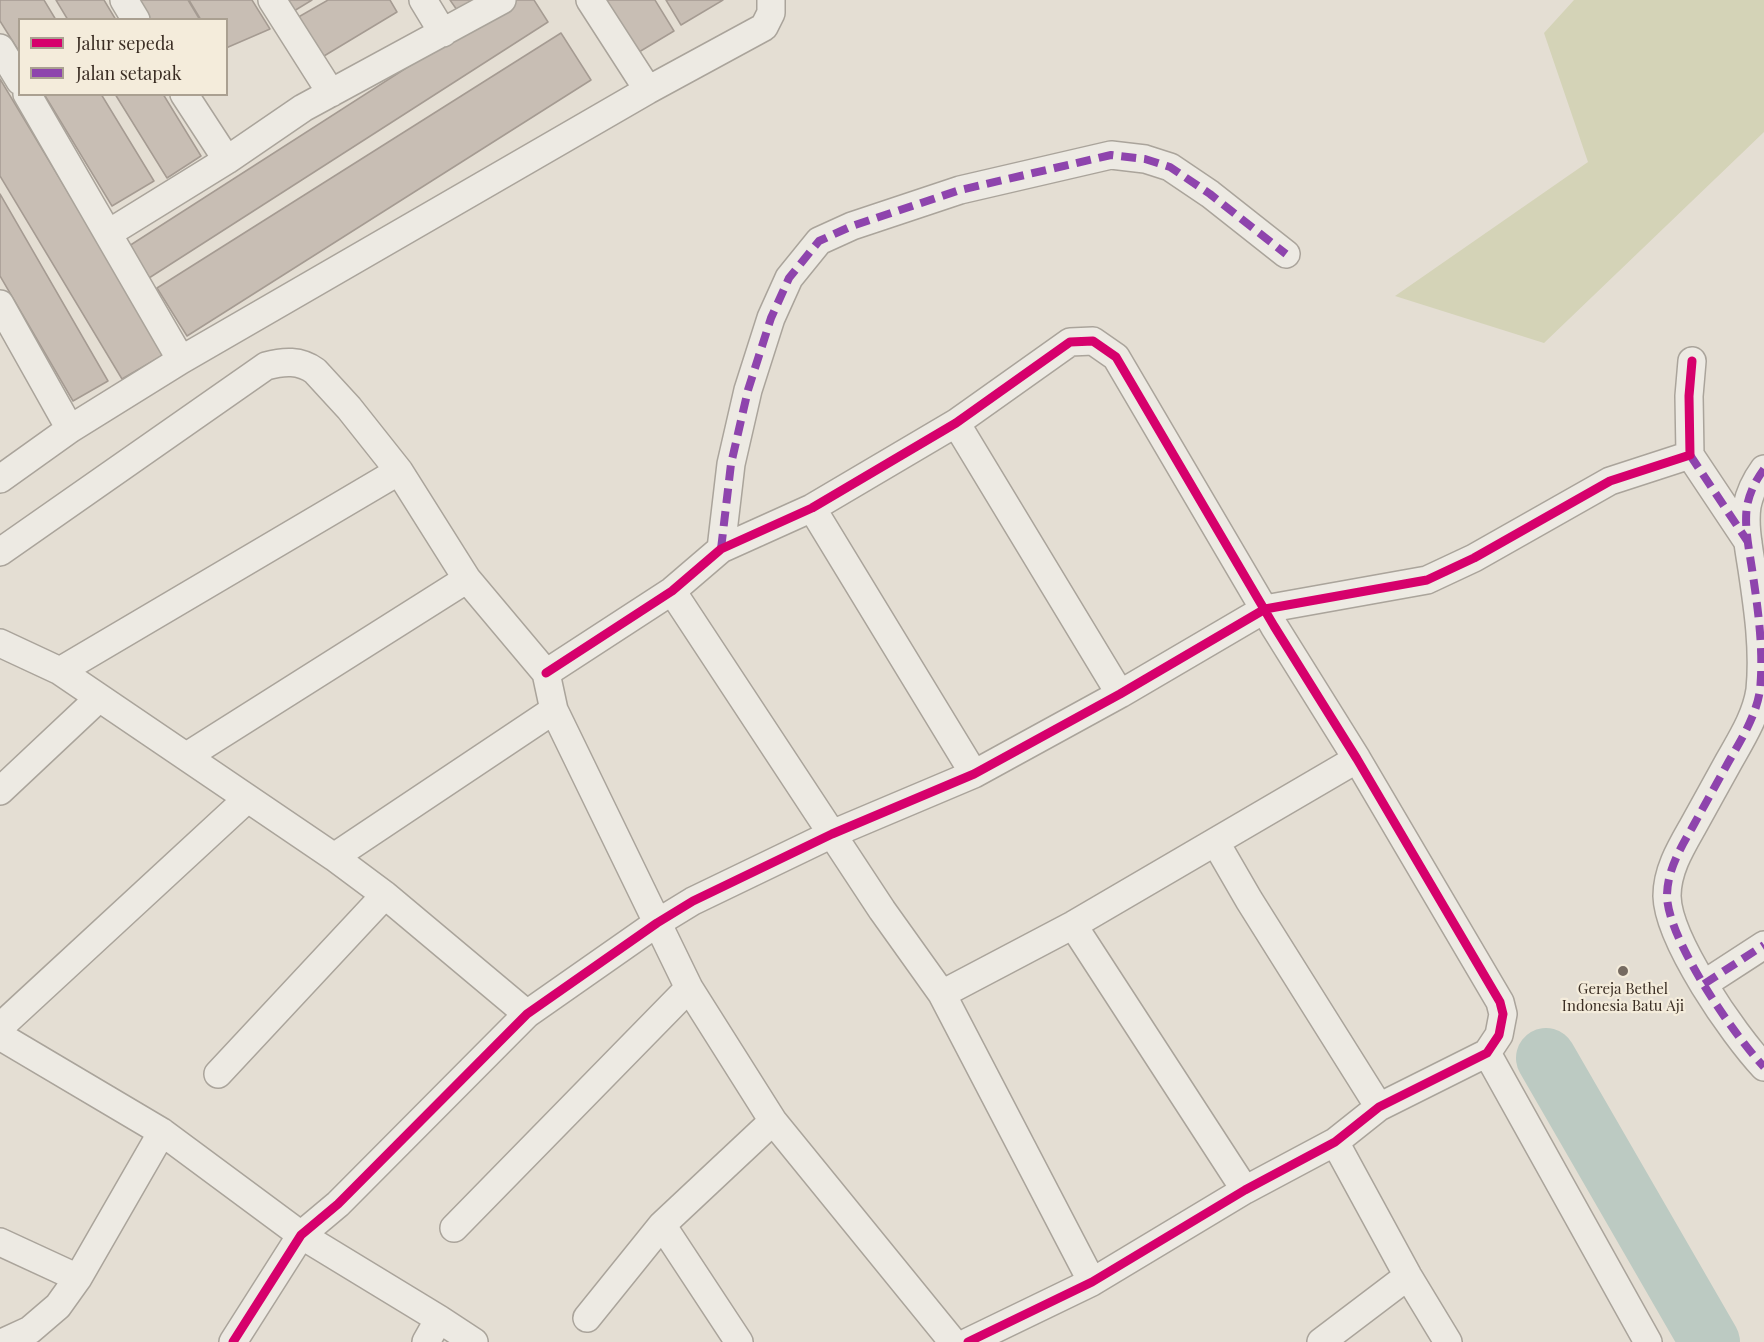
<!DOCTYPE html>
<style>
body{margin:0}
#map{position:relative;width:1764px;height:1342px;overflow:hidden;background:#e4ded3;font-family:"Playfair Display",serif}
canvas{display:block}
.legend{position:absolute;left:18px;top:18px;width:210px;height:78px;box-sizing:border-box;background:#f4ecdb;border:2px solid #aaa091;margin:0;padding:8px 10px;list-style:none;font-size:18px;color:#3a2d23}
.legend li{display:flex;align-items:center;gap:12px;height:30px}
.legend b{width:30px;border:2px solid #aaa091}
</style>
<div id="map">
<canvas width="1764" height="1342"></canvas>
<ul class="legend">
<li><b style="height:8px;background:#d6006c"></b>Jalur sepeda</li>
<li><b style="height:8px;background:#8e44ad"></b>Jalan setapak</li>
</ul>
</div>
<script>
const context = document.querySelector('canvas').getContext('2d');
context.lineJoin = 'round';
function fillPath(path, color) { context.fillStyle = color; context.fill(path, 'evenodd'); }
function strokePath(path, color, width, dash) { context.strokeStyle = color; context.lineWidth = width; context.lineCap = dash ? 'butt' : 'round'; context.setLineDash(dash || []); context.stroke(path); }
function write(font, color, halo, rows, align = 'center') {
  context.font = font + ' "Playfair Display",serif'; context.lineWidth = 4.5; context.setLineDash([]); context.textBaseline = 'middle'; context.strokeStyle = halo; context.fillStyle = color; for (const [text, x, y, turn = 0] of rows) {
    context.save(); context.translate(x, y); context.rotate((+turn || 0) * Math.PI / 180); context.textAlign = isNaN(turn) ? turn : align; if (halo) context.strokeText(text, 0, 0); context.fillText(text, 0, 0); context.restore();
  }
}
const green = new Path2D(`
 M1574 0H1764V132L1544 343 1395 296 1588 162 1544 33Z`);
const river = new Path2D(`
 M1546 1058 1710 1342`);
const building = new Path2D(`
 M0 0H44L56 20H20V53L0 21Z
 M56 0H104L116 20H68Z
 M133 0H188L200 20H145Z
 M189 0H252L270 29 226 48V20H201Z
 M280 0H312L289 14Z
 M328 0H390L397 12 319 59 295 19Z
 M450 0H473L457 10Z
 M512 0H534L548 22 149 278 129 246Z
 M606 0H655L674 31 639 52Z
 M666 0H723L681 25Z
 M561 33 591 80 187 336 157 288Z
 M0 79 165 354 122 379 0 176Z
 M44 94H101L154 181 112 206Z
 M115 94H163L201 156 167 178Z
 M0 194 108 381 73 401 0 276Z`);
const minor = new Path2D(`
 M124 0 136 20
 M272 0 331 93
 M423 0 443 33
 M590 0 648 90
 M0 48 20 81
 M27 94 181 360
 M184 94 227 160
 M109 233 227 160 303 108 502 0
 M0 304 70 429
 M956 423 1120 694
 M1690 455 1748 542
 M1764 469C1756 480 1750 491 1747 506 1744 526 1749 549 1752 569 1758 609 1764 650 1760 690 1756 716 1742 738 1729 761 1717 783 1704 806 1692 828 1680 849 1667 871 1667 896 1668 940 1733 1034 1764 1067
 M0 479 70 429 181 360 648 90 764 27 771 13V0
 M812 508 974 774
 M721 549 731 464 748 390 771 318 789 278 819 241 852 226 960 190 1111 155 1145 159 1170 167 1210 194 1286 254
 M0 552 266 366C284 361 300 360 315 371L349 408 399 471 467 579 546 673 554 710 334 857
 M672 591 882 910 942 994 1092 1282
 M0 643 60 671 334 857 385 895 527 1014
 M60 671 399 471
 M546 673 672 591 721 549 812 508 956 423 1070 342 1093 341 1116 357 1274 626 1357 759 1500 1002 1503 1014 1499 1035 1487 1053 1379 1107 1335 1142 1245 1190 1092 1282 968 1342
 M554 710 689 988 773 1121 953 1342
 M187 756 467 579
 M0 791 99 698
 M1216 843 1249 900 1379 1107
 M1073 925 1245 1190
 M1704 984 1764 945
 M942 994 1073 925 1357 759
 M0 1027 247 799
 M0 1036 162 1132 301 1235 439 1319 474 1342
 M1487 1053 1648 1342
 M218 1074 385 895
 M1335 1142 1408 1276 1448 1342
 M662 1225 739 1342
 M454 1228 689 988
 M0 1242 78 1278
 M587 1318 662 1225 773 1121
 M4 1342 30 1330 58 1306 78 1278 162 1132
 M233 1342 301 1235 338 1204 527 1014 657 923 693 901 832 834 974 774 1120 694 1265 609 1427 580 1474 558 1610 481 1690 455 1689 396 1692 361
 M426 1342 439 1319
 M1321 1342 1408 1276`);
const quiet = new Path2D(`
 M1690 455 1748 542
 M1764 469C1756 480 1750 491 1747 506 1744 526 1749 549 1752 569 1758 609 1764 650 1760 690 1756 716 1742 738 1729 761 1717 783 1704 806 1692 828 1680 849 1667 871 1667 896 1668 940 1733 1034 1764 1067
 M721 549 731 464 748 390 771 318 789 278 819 241 852 226 960 190 1111 155 1145 159 1170 167 1210 194 1286 254
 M1704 984 1764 945`);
const cycleway = new Path2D(`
 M546 673 672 591 721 549 812 508 956 423 1070 342 1093 341 1116 357 1274 626 1357 759 1500 1002 1503 1014 1499 1035 1487 1053 1379 1107 1335 1142 1245 1190 1092 1282 968 1342
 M233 1342 301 1235 338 1204 527 1014 657 923 693 901 832 834 974 774 1120 694 1265 609 1427 580 1474 558 1610 481 1690 455 1689 396 1692 361`);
const markers = [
 [1623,971,6,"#766b61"]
];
const poiNames = [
 ["Gereja Bethel",1623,989],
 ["Indonesia Batu Aji",1623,1006]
];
fillPath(green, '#d4d3b7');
strokePath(river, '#bccac2', 60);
fillPath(building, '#c8beb4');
strokePath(building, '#a59b92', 1.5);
strokePath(minor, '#aaa49b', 30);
strokePath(minor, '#edeae3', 27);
strokePath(quiet, '#8e44ad', 8, [15, 8]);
strokePath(cycleway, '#d6006c', 9);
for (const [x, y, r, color] of markers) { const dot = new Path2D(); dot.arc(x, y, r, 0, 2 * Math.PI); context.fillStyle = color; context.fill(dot); strokePath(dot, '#f4ecdb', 2); }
write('15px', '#3a2d23', '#f4ecdb', poiNames);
</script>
